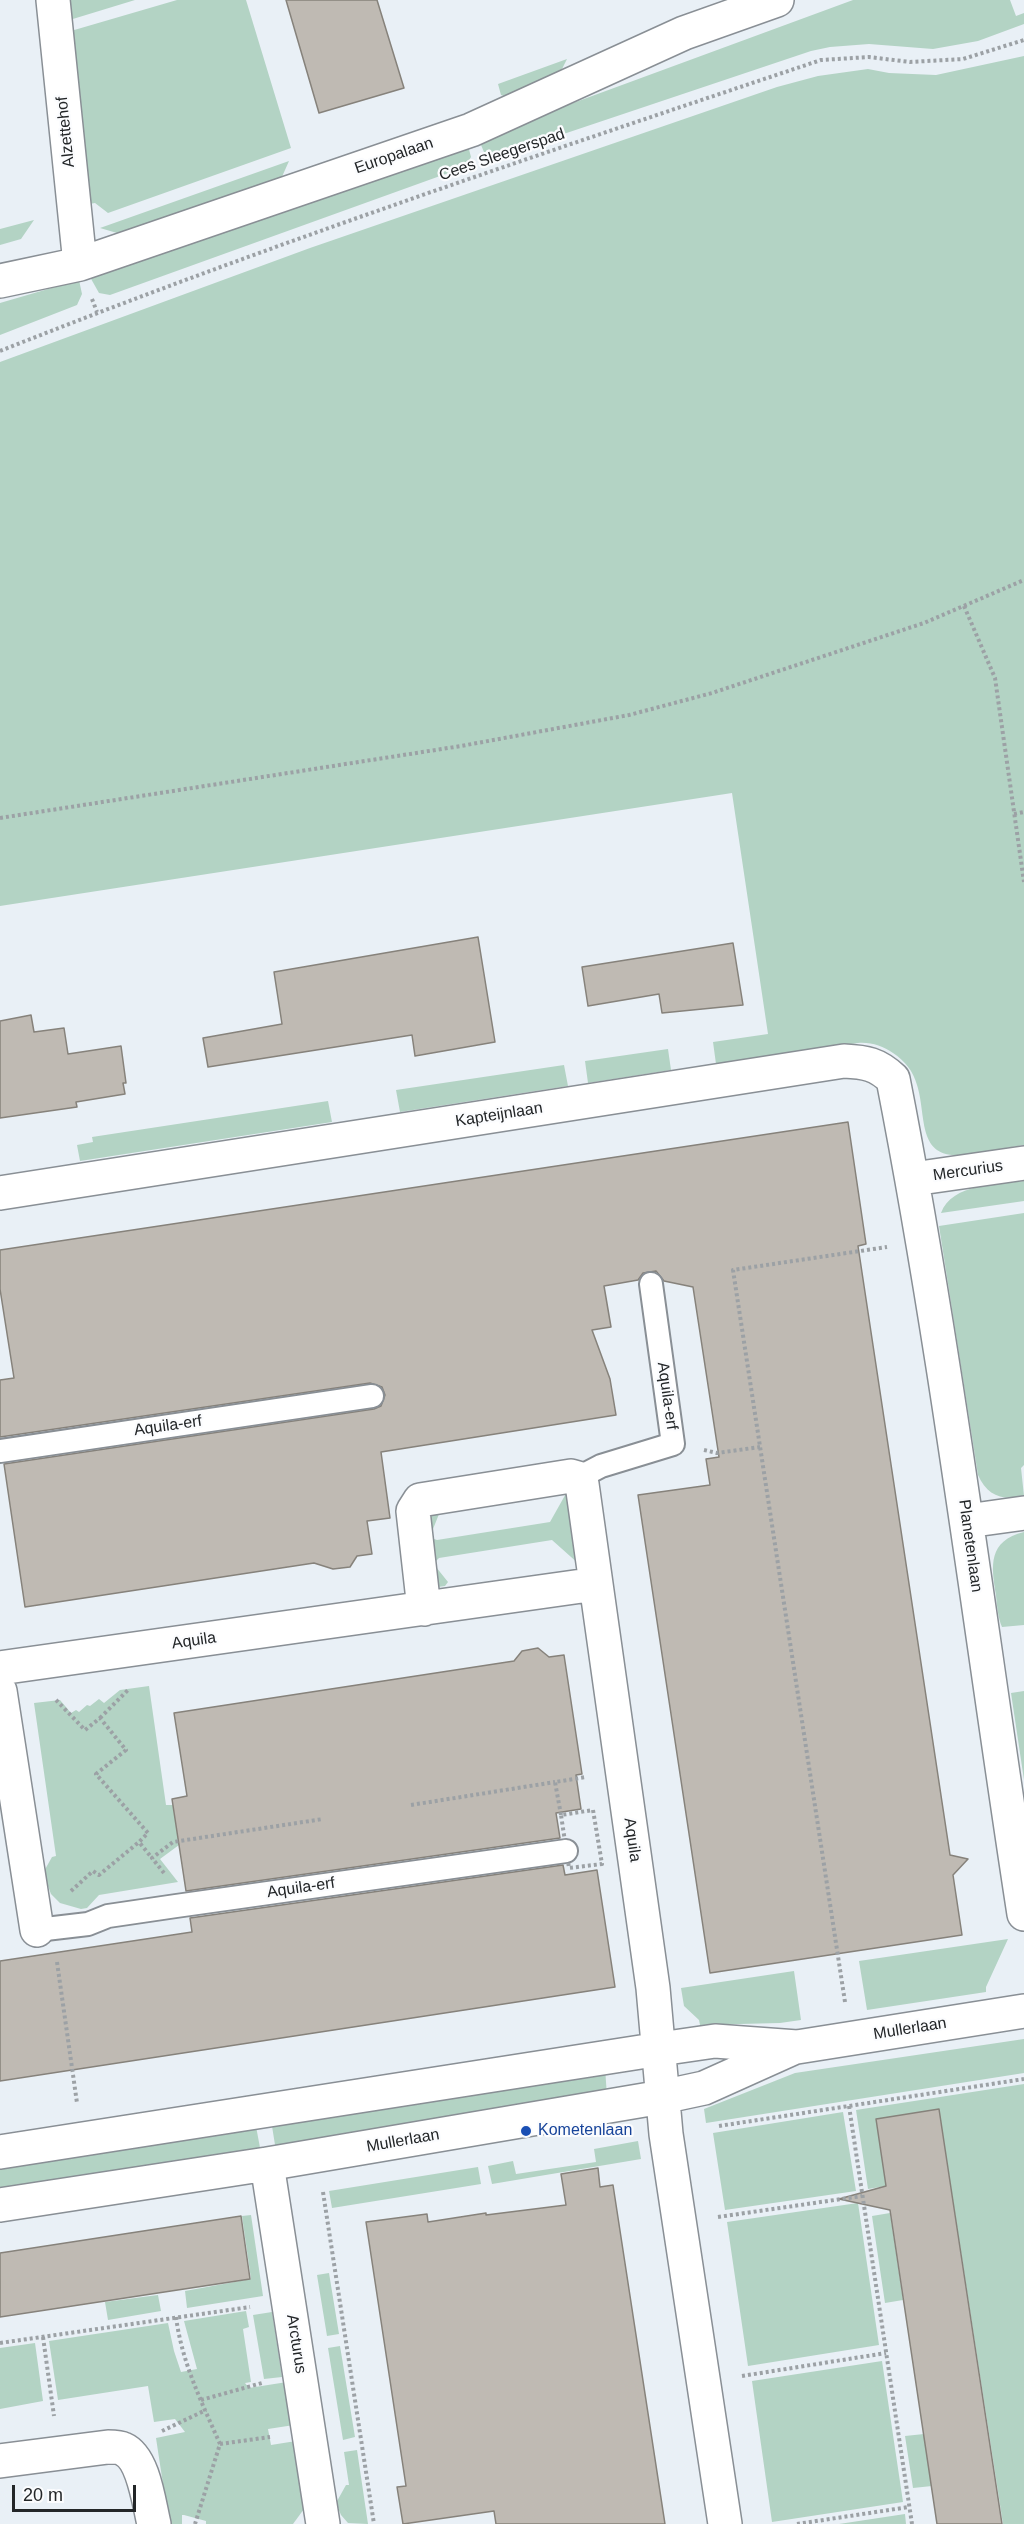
<!DOCTYPE html>
<style>
body{margin:0}
#map{position:relative;width:1024px;height:2524px;overflow:hidden;background:#e9f0f6;font-family:Helvetica,sans-serif}
canvas{display:block}
.scale{position:absolute;left:12px;top:2485px;width:124px;height:27px;box-sizing:border-box;border:3px solid #232628;border-top:0;padding-left:8px;font-size:18px;line-height:21px;white-space:nowrap;color:#232628;-webkit-text-stroke:4px #fbfcfe;paint-order:stroke}
</style>
<div id="map">
<canvas width="1024" height="2524"></canvas>
<div class="scale">20 m</div>
</div>
<script>
const context = document.querySelector('canvas').getContext('2d');
context.lineJoin = 'round';
function fillPath(path, color) { context.fillStyle = color; context.fill(path, 'evenodd'); }
function strokePath(path, color, width, dash) { context.strokeStyle = color; context.lineWidth = width; context.lineCap = dash ? 'butt' : 'round'; context.setLineDash(dash || []); context.stroke(path); }
function write(font, color, halo, rows, align = 'center') {
  context.font = font + ' Helvetica,sans-serif'; context.lineWidth = 4.5; context.setLineDash([]); context.textBaseline = 'middle'; context.strokeStyle = halo; context.fillStyle = color; for (const [text, x, y, turn = 0] of rows) {
    context.save(); context.translate(x, y); context.rotate((+turn || 0) * Math.PI / 180); context.textAlign = isNaN(turn) ? turn : align; if (halo) context.strokeText(text, 0, 0); context.fillText(text, 0, 0); context.restore();
  }
}
const green = new Path2D(`
 M61 0H135L63 22Z
 M177 0H246L291 148 108 213 95 203 83 205 64 33Z
 M853 0H1010L1016 16 1024 13V24L978 41 933 49 869 44 830 47 811 51 495 157 484 152 478 138Z
 M1024 56V1145L963 1155C916 1159 927 1116 917 1085 913 1071 905 1061 893 1053 883 1046 871 1042 858 1043L716 1064 713 1042 768 1034 732 793 0 906V362L310 248 777 87 818 76 868 69 889 73 936 75Z
 M567 59 558 77 504 96 501 95 498 84Z
 M467 142 471 157 465 167 110 295 99 293 90 277Z
 M289 161 281 179 127 233H117L100 228Z
 M34 220 21 239 0 245V229Z
 M79 280 82 294 77 305 0 335V303Z
 M668 1049 671 1070 588 1083 585 1061Z
 M564 1065 568 1086 400 1112 396 1090Z
 M328 1101 332 1122 80 1161 77 1145 93 1142 92 1137Z
 M1024 1181V1201L941 1213C952 1183 997 1185 1024 1181Z
 M1024 1213V1465L1021 1468 1024 1496C1003 1501 987 1496 978 1475L939 1226Z
 M568 1490 580 1565 552 1540 439 1558 436 1561V1567L448 1582 445 1586 438 1587 425 1515 439 1514 431 1534 434 1539 437 1540 550 1522Z
 M1024 1532V1625L1002 1627C998 1618 997 1606 996 1595 991 1565 988 1541 1024 1532Z
 M149 1686 166 1805H173L179 1845 160 1859 178 1882 99 1895 87 1908 81 1909 60 1903 51 1894 43 1873 52 1857 56 1856 34 1703 60 1700 71 1713 76 1710 79 1712 87 1705 90 1706 99 1699 104 1703 120 1690Z
 M1024 1691V1780L1011 1693Z
 M1008 1939 986 1987V1992L867 2010 859 1961Z
 M794 1971 801 2020 780 2023 700 2025 699 2020 684 2006 681 1988Z
 M1024 2039V2073L706 2123 704 2109 795 2073Z
 M605 2067 607 2097 276 2151 271 2120Z
 M1024 2084V2524H1003L939 2110 876 2119 886 2186 868 2189 856 2110Z
 M843 2112 856 2191 725 2210 713 2133Z
 M255 2121 261 2153 0 2196V2158Z
 M638 2141 641 2159 492 2184 488 2166 513 2161 516 2174 596 2162 594 2149Z
 M478 2167 481 2184 332 2208 329 2191Z
 M858 2203 879 2345 748 2366 727 2222Z
 M890 2213 903 2300 885 2303 872 2216Z
 M251 2215 263 2296 187 2308 185 2291 251 2279 242 2216Z
 M329 2273 339 2334 327 2336 317 2275Z
 M158 2295 161 2311 108 2320 105 2302Z
 M246 2311 249 2327 243 2329 251 2382 245 2383 249 2388 287 2382 294 2425 268 2429 271 2445 296 2441 305 2501 304 2509 293 2524H206V2521L184 2515H182V2524H171L168 2517 156 2438 185 2432 175 2419 154 2422 148 2386 58 2400 49 2341 168 2323 174 2351 181 2372 197 2369 184 2321Z
 M272 2312 282 2377 264 2379 253 2315Z
 M35 2343 43 2401 0 2409V2348Z
 M340 2346 355 2437 343 2440 328 2348Z
 M882 2361 903 2502 772 2522 752 2381Z
 M924 2434 932 2486 913 2488 905 2436Z
 M357 2450 368 2524 348 2523 341 2515 336 2503 346 2485H349L344 2452Z
 M905 2514 906 2524H839Z`);
const building = new Path2D(`
 M286 0H377L404 88 319 113Z
 M478 937 495 1042 415 1056 412 1035 208 1067 203 1038 282 1024 274 972Z
 M733 943 743 1005 662 1013 659 994 588 1006 582 967Z
 M31 1015 34 1032 64 1028 68 1054 121 1046 126 1083H123L125 1094 76 1102 77 1107 0 1118V1021Z
 M848 1122 866 1244 858 1246 950 1855 968 1859 953 1875 962 1935 710 1973 638 1495 710 1485 706 1459 719 1457 693 1287 664 1281 656 1271 643 1273 638 1280 604 1286 611 1327 592 1330 610 1379 616 1415 381 1452 390 1518 367 1521 372 1554 357 1556 350 1567 333 1569 314 1563 25 1607 4 1464 374 1409 381 1406 385 1395 382 1387 370 1383 0 1437V1380L14 1378 0 1289V1250Z
 M538 1648 549 1657 564 1655 582 1774 576 1775 581 1809 556 1813 560 1838 186 1891 172 1799 187 1796 174 1713 514 1661 522 1651Z
 M563 1865 565 1875 597 1870 615 1987 0 2081V1961L192 1932 190 1918Z
 M939 2109 974 2340 1002 2524H937L890 2210 839 2199 886 2186 876 2119Z
 M598 2168 600 2187 613 2185 665 2524H496L494 2511 403 2524 397 2487 406 2486 366 2222 427 2214 428 2222 486 2213V2215L566 2205 561 2174Z
 M241 2216 250 2279 0 2317V2253Z`);
const path = new Path2D(`
 M92 299 97 312
 M0 351C270 244 546 152 821 60L869 57 910 62 963 59 1024 40
 M964 606 995 678 1024 882
 M1014 814 1024 812
 M0 818 461 746 629 715 712 693 924 623 1024 580
 M704 1450 717 1453 760 1447
 M56 1700 85 1730 100 1718 126 1750 96 1774 148 1833 139 1842 152 1858
 M100 1718 129 1689
 M411 1805 555 1782
 M593 1810 602 1864 569 1868 561 1815Z
 M561 1815 555 1782 586 1777
 M164 1873 152 1858 173 1842 323 1819
 M71 1891 93 1871 99 1875 139 1842
 M57 1962 77 2103
 M845 2002 733 1270 887 1247
 M849 2106 912 2524
 M719 2126 1024 2079
 M323 2192 374 2524
 M718 2217 862 2196
 M176 2317C182 2363 202 2403 220 2444L195 2524
 M43 2337 54 2416
 M0 2343 250 2307
 M742 2376 886 2353
 M201 2400 262 2383
 M162 2431 206 2410
 M220 2444 270 2437
 M797 2524 909 2507`);
const lane = new Path2D(`
 M0 1451 372 1396
 M578 1478 601 1466 673 1444 651 1284
 M37 1930 88 1924 108 1916 176 1906 566 1851`);
const street = new Path2D(`
 M53 0 80 264
 M0 281 80 264 471 130 684 33 777 0
 M913 1179 1024 1163
 M0 1193 844 1061C866 1062 877 1064 893 1079 947 1355 981 1636 1024 1914
 M967 1521 1024 1513
 M424 1609 413 1511 420 1500 571 1476 578 1478 582 1484 596 1584
 M0 1668 596 1584 653 1988 666 2134 725 2524
 M0 1691 37 1930
 M0 2152 660 2049 715 2041 797 2047 1024 2011
 M267 2164 323 2524
 M0 2205 267 2164 662 2097 704 2088 793 2048
 M0 2461 108 2447C113 2447 119 2447 123 2449 144 2458 149 2504 154 2524`);
const markers = [
 [526,2131,6,"#1a4fb4"]
];
const streetNames = [
 ["Alzettehof",66,132,-96],
 ["Cees Sleegerspad",502,155,-19],
 ["Europalaan",394,156,-19],
 ["Kapteijnlaan",499,1115,-9],
 ["Mercurius",968,1171,-8],
 ["Aquila-erf",667,1396,82],
 ["Aquila-erf",168,1426,-8],
 ["Planetenlaan",970,1546,82],
 ["Aquila",194,1641,-8],
 ["Aquila",632,1840,82],
 ["Aquila-erf",301,1888,-8],
 ["Mullerlaan",910,2029,-9],
 ["Mullerlaan",403,2141,-10],
 ["Arcturus",296,2344,81]
];
const transitNames = [
 ["Kometenlaan",538,2131]
];
fillPath(green, '#b3d3c4');
fillPath(building, '#bfbab3');
strokePath(building, '#86827b', 1.5);
strokePath(lane, '#898f95', 26);
strokePath(street, '#898f95', 36);
strokePath(path, '#9ca1a5', 4, [3, 3]);
strokePath(lane, '#fff', 22);
strokePath(street, '#fff', 33);
for (const [x, y, r, color] of markers) { const dot = new Path2D(); dot.arc(x, y, r, 0, 2 * Math.PI); context.fillStyle = color; context.fill(dot); strokePath(dot, '#fbfcfe', 2); }
write('16px', '#232628', '#fbfcfe', streetNames);
write('16px', '#164399', '#fbfcfe', transitNames, 'left');
</script>
